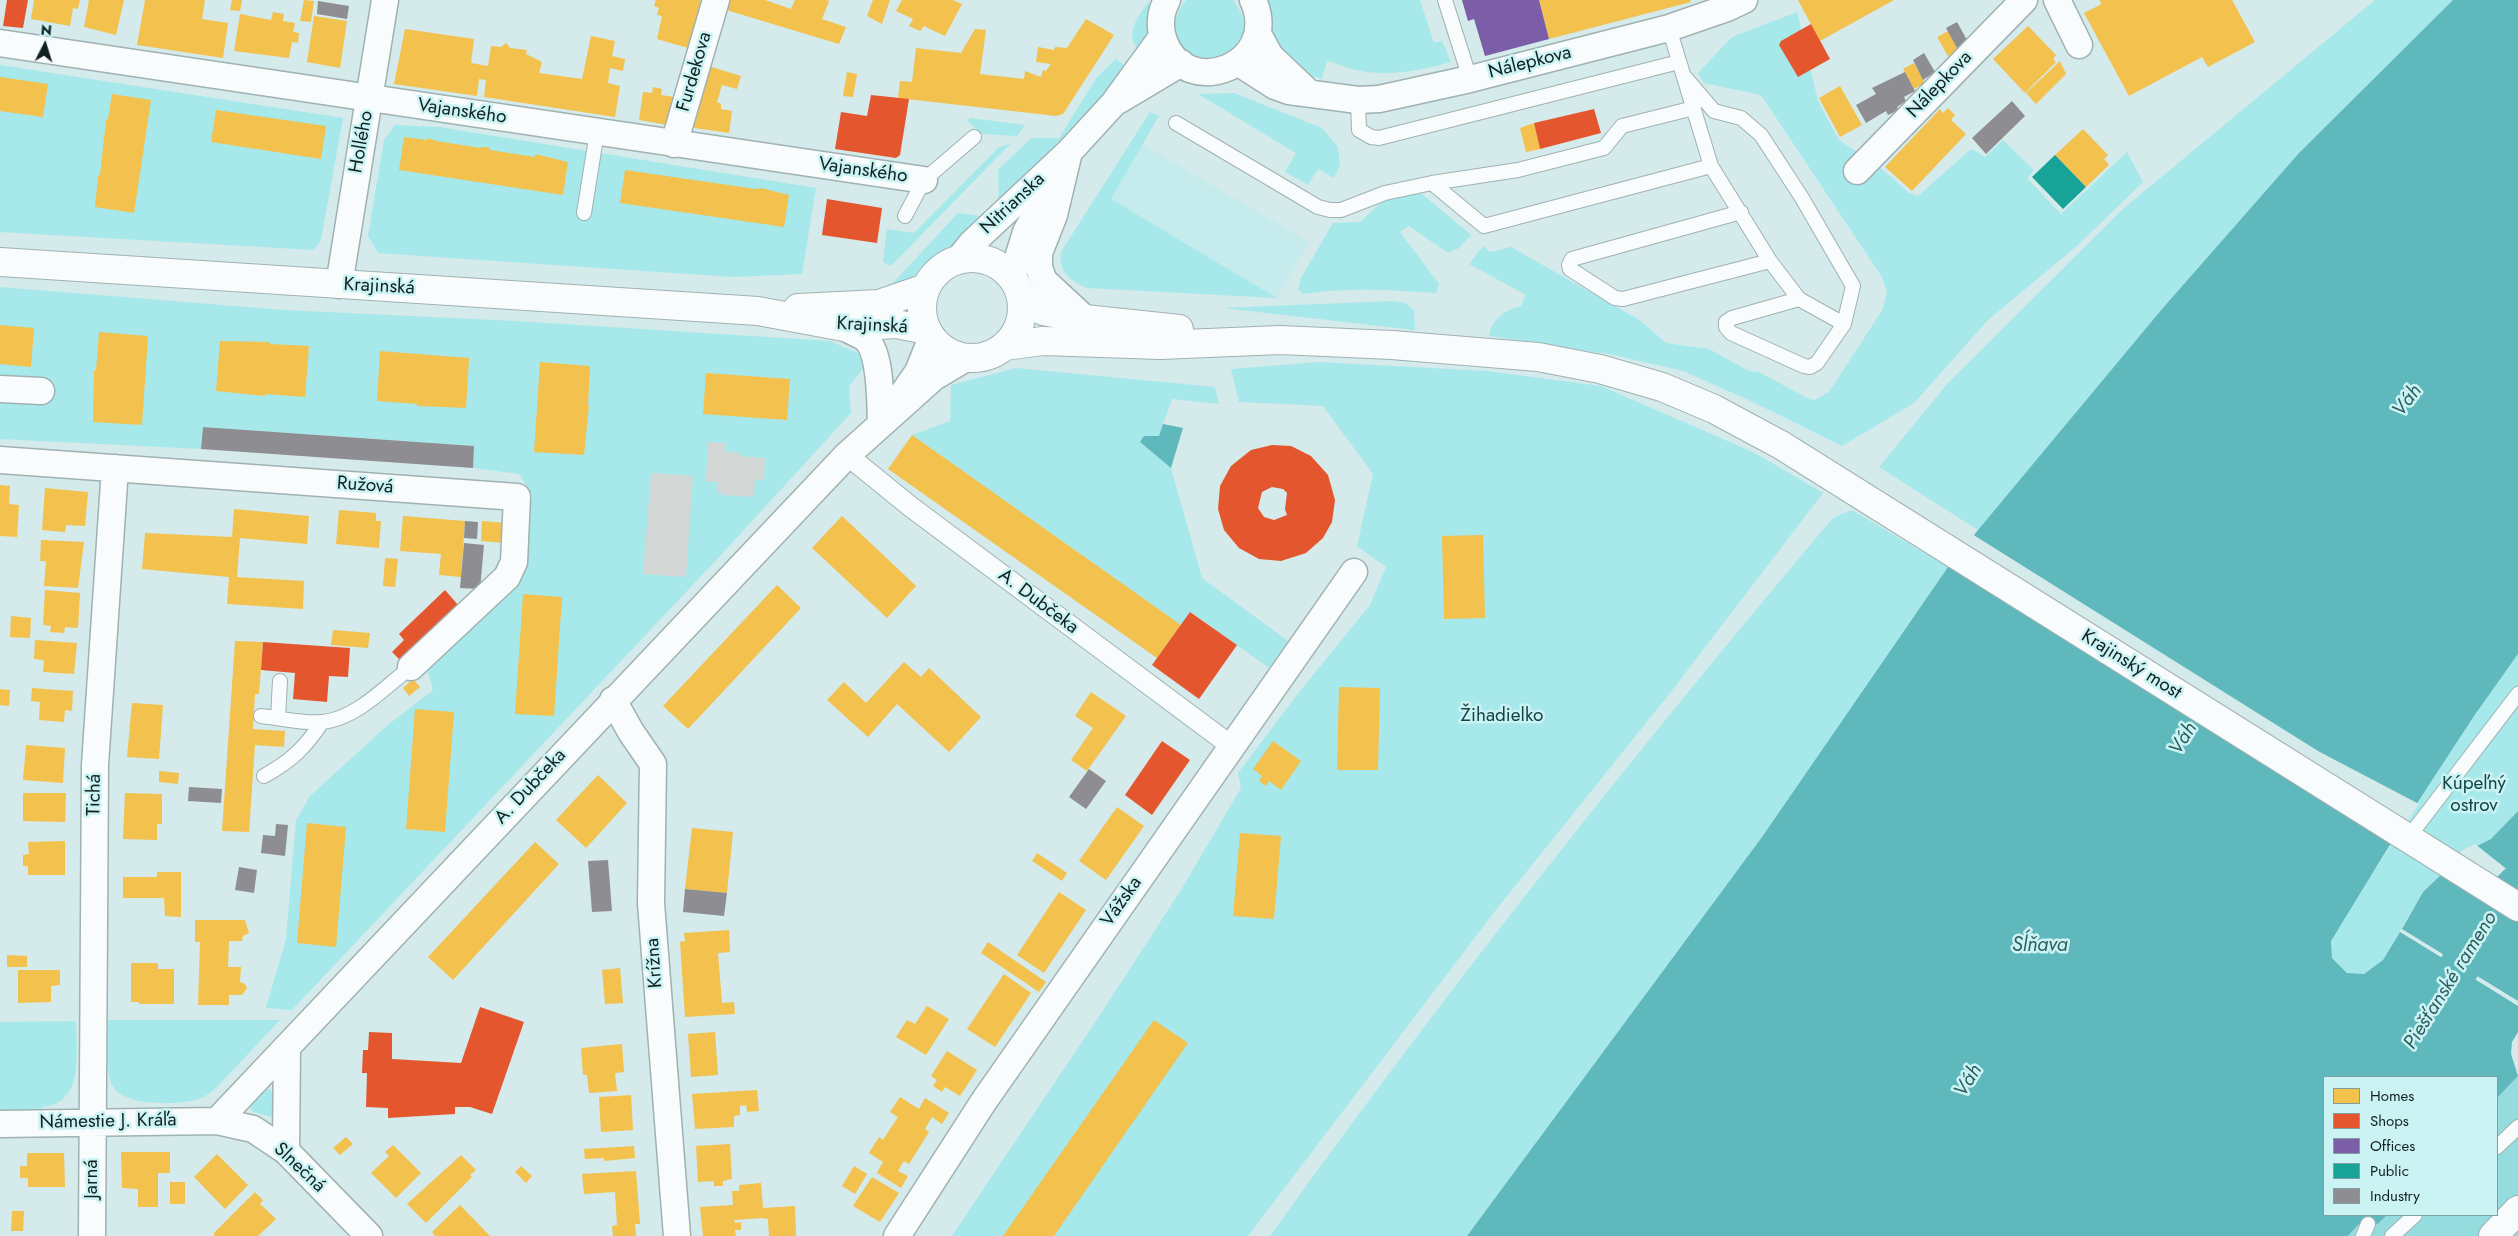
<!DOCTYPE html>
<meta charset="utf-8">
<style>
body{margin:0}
#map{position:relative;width:2518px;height:1236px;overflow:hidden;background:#d4eaeb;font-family:Jost,sans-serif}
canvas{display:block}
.legend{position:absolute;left:2323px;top:1076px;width:175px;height:140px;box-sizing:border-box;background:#cbf3f4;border:1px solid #819fa0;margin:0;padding:6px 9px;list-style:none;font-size:15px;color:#112021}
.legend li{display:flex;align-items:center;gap:10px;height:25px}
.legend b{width:25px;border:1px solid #819fa0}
.north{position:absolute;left:20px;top:20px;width:50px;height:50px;-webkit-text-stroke:4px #cbf3f4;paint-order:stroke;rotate:5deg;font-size:14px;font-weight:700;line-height:20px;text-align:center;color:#112021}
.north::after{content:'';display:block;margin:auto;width:18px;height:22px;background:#112021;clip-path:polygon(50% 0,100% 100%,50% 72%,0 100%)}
</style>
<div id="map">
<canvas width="2518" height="1236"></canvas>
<ul class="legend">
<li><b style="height:14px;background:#f2c14e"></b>Homes</li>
<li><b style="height:14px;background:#e4572e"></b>Shops</li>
<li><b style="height:14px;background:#7b5ea7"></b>Offices</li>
<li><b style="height:14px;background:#17a398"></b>Public</li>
<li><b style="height:14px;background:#8d8d92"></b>Industry</li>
</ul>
<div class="north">N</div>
</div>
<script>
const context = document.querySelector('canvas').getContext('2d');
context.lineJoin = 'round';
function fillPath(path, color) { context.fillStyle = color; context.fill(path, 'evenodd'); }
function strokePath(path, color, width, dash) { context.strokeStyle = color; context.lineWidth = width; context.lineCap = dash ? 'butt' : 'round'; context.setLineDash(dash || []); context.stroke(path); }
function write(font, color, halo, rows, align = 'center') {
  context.font = font + ' Jost,sans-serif'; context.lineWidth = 5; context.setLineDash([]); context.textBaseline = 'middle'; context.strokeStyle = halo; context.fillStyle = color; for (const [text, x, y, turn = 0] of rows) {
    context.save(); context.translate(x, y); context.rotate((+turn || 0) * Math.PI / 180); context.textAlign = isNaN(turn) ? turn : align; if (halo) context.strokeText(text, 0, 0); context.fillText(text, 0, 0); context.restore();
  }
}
const built = new Path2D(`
 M1142 144 1309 242 1277 298 1111 199Z`);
const green = new Path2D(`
 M1186 0H1233C1273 49 1187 85 1176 32 1174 20 1178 9 1186 0Z
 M1264 0H1420L1434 43 1442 41 1451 62C1407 74 1370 80 1327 60L1322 79 1303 73 1270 38Z
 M2375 0H2453L2299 153 2162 309 1978 530 1879 467 1948 383 2124 208Z
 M1148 2 1155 15 1142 53C1122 38 1137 18 1148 2Z
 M1797 12 1818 101 1839 140 1882 169 1909 193 1918 196 1971 149 1985 157 2003 140 2034 170 2027 178 2061 214 2127 152 2143 182 2078 245 1988 320 1914 403 1842 446 1753 402 1683 371 1614 355 1489 336C1492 319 1505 310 1521 306L1526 295 1469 264 1483 246 1490 252 1511 247 1641 321 1666 343 1709 349 1749 371 1759 372 1807 398 1814 400 1829 392 1883 309 1887 291 1882 277 1761 95 1704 83 1698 73 1732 37Z
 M1116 59 1128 68 999 205 998 170 1031 138H1059L1097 77Z
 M0 65 343 118 321 240 314 250 0 232Z
 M1234 93 1322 128 1338 147 1340 165 1334 178 1318 169 1308 185 1285 172 1296 153 1198 94Z
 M1150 112 1159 116 1111 199 1277 298 1087 288C1070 281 1058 271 1061 252Z
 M970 118 1025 125 1017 136 982 134 967 121Z
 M395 125 439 127 816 188 802 274 732 277 378 253 368 236 384 140Z
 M1011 143 891 266 883 262 887 229 914 233 998 148Z
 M1412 192 1422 194 1471 235 1459 248 1448 253 1409 226 1400 232 1439 284 1436 293C1390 290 1349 287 1303 294L1298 289 1301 278 1333 223 1360 222 1385 199Z
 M958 213 987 217 911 278 898 286 892 284Z
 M0 287 284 310 516 321 830 341 858 353 867 364 849 386 851 413 720 556 292 1010 266 1008 286 939 296 820 310 796 389 724 433 690 427 668 523 578 532 494 519 474 473 468 474 446 203 427 201 449 0 439Z
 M1392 301 1405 303 1414 310 1415 330 1223 308Z
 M1320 362 1486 371 1601 386 1755 453 1823 493 1670 693 1495 911 1248 1236H952L1100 1015 1181 890 1241 788 1238 773 1300 691 1370 605 1386 567 1357 546 1373 474 1323 406 1239 402 1231 369Z
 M1016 368 1215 387 1219 404 1172 399 1159 436 1140 442 1171 468 1202 578 1288 641 1269 668 1191 612 1181 625 912 435 950 421 951 385Z
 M1852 510 1948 567 1762 837 1467 1236H1270C1447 989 1637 750 1833 518Z
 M2518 654V811L2491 839 2465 852 2423 892 2383 960 2364 974 2347 973 2332 958 2331 941 2339 925 2474 716Z
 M108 1020H280L215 1089C209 1094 203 1098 195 1100 175 1105 127 1106 114 1088 104 1075 109 1037 108 1020Z
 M76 1021C76 1054 85 1103 42 1107V1112H0V1022Z
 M270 1089C276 1097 277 1108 272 1117L253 1112 250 1107C253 1098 261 1091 270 1089Z`);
const forest = new Path2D(`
 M2518 1076V1236H2348L2363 1221 2378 1224 2387 1215H2497V1098Z`);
const water = new Path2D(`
 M2453 0H2518V654L2474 716 2386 851 2331 941 2332 958 2347 973 2364 974 2383 960 2400 932 2457 967 2451 976 2452 981 2443 995V1000L2448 1003 2453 1001 2462 987H2467L2473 978 2518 1006V1032L2512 1042 2511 1054 2518 1076 2497 1098V1077H2324V1215H2387L2378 1224 2362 1221 2348 1236H1467L1762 837 1948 567 1978 530 2162 309 2299 153Z
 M1163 424 1183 428 1171 468 1140 442 1144 436H1159Z
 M2518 811V1001L2474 974 2478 970 2477 962 2470 958 2461 960 2459 964 2402 929 2423 892 2465 852 2491 839Z`);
const pier = new Path2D(`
 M1972 534 2318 751 2419 804 2394 843 1948 564Z
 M2475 844 2518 878V921L2440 872 2463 850Z`);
const homes = new Path2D(`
 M34 0H80L78 9 73 8 70 26 31 19Z
 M89 0H124L116 35 84 27Z
 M145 0H205L202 19 228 23 223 58 137 45Z
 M232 0H242L240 11 230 10Z
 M304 0 314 1 311 22 300 21Z
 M656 0H701L688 48 657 39 662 16 657 15 659 8 654 6Z
 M726 0H765L791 9 795 0H826L829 1 822 19 846 27 839 44 723 9Z
 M873 0H890L882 24 867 16Z
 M902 0H953L962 4 945 36 924 26 920 31 909 26 913 19 896 11Z
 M1539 0H1690L1691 2 1549 39Z
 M1798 0H1894L1820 41Z
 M2099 0H2232L2255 42 2208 67 2202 57 2129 96 2084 13 2102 4Z
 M273 12 284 14 283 21 295 23 293 32 299 33 298 43 292 42 289 58 234 51 240 14 271 20Z
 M314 16 347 21 340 68 307 62Z
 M1086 19 1114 35 1063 114 1056 116 898 98 900 81 912 82 916 48 961 53 975 29 986 30 980 74 1024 79 1025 71 1041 77 1043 70 1046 71 1051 64 1036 62 1038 47 1054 50 1055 47 1067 48Z
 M2028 26 2056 55 2053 59 2056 62 2025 93 1993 59Z
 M405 29 474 39 471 63 488 66 491 46 501 47 506 43 510 48 527 50 526 54 542 62 539 73 582 79 591 36 615 41 612 56 625 59 623 71 610 68 608 83 620 86 615 117 484 97 486 80 479 79 477 96 394 84Z
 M1948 31 1958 50 1948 56 1937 37Z
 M2060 61 2066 74 2036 104 2026 93Z
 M1914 63 1925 83 1914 89 1903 69Z
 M705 65 741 76 737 89 722 85 717 102 721 104V109L732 111 729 133 688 127Z
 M847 72 857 74 853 97 843 96Z
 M0 77 48 84 43 117 0 111Z
 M1840 86 1862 125 1840 137 1819 98Z
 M653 87 662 89 661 95 674 97 668 125 639 120 643 92 652 93Z
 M112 94 151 100 134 213 95 207 98 176 100 175 106 120 108 119Z
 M1948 108 1955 115 1951 120 1966 134 1912 191 1885 167 1940 109 1943 113Z
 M216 110 326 126 321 159 211 142Z
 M1534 123 1540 149 1526 152 1520 128Z
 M2083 129 2108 155 2104 159 2109 165 2086 187 2055 155Z
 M404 137 427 140 428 138 436 141 481 148V147H486L490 148V150L535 157V154L568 162 563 195 399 170Z
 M625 170 756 189 761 188 789 195 784 227 620 203Z
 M0 325 34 328 31 367 0 364Z
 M99 332 148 336 142 425 93 422 94 370 96 371Z
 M220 341 270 342V344L309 346 305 397 265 394V396L216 391Z
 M380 351 469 358 466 408 417 406V404L377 401Z
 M540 362 590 366 588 405H589L584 455 534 452Z
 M706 373 790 379 787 420 703 414Z
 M912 435 1181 625 1157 658 888 469Z
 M0 485 10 486 9 504 19 505 17 537 0 536Z
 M45 488 88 492 85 526 66 525 65 532 42 530Z
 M234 509 309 516 307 544 240 538 237 577 304 581 303 609 227 604 229 577 142 569 145 533 232 537Z
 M339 510 376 513V521H381L379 548 336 544Z
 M403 516 465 521 461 577 439 575 441 554 400 551Z
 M842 516 916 586 887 618 812 548Z
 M482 521 506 523 504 543 481 541Z
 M1483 535 1485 618 1444 619 1442 536Z
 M41 540 84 542 78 588 44 586 46 561H40Z
 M385 558 398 559 395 587 383 586Z
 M777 585 801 608 688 729 663 706Z
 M45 590 80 593 78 628 65 627 64 633 50 632 51 626 43 625Z
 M523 594 562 597 554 716 515 714Z
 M11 616 31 618 30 638 10 637Z
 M333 630 370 633 368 648 331 645Z
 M35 640 77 643 74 674 43 672 44 660 34 659Z
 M235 641 263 642 259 694H255L253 729 285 731 284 747 255 745 249 832 222 831Z
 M904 662 921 677 929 668 981 717 949 752 897 704 868 737 827 700 844 682 866 703Z
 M413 679 420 687 409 696 403 688Z
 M1339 687 1380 688 1378 770H1337Z
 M32 688 73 691 72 711 65 710 64 722 39 720 40 702 31 701Z
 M0 689 10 690 9 706 0 705Z
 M1091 692 1126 716 1087 771 1071 760 1093 728 1075 716Z
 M132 703 163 705 159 759 127 757Z
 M415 709 454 712 445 832 406 829Z
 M1273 741 1301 761 1281 790 1269 781 1266 786 1259 781 1262 776 1253 769Z
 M26 745 65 748 63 783 23 780Z
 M159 771 179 773 178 784 159 782Z
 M598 775 627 803 586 848 556 820Z
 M23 793H66L65 822 23 821Z
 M125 793 162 794V824H157V840L123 839Z
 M1117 807 1144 826 1106 880 1079 861Z
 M307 823 346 827 336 947 297 943Z
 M692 828 733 832 727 893 685 889Z
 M1240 833 1281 836 1274 919 1233 916Z
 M65 841V875H28V866H23V855L29 854 28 842Z
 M535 842 559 864 453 980 428 957Z
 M1037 853 1067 873 1062 881 1032 861Z
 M157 872H181V917L165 916 164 898H123V877H157Z
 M1059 892 1086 910 1044 973 1017 955Z
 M195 920H245L249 933 243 936 242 941H229L228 967H241L240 982 245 984 247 988 242 995H229V1005H198L200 942H195Z
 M729 930 730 952 718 953 722 1003 734 1002 735 1014 685 1017 680 942 685 941 684 933Z
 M988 942 1046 982 1039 992 981 953Z
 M7 955 27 956V967H7Z
 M131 963H158V969H174V1004H139V1002H131Z
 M620 968 623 1003 605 1004 602 970Z
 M18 970H60V985L51 986V1002L18 1003Z
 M1004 974 1031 993 995 1047 967 1029Z
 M927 1006 949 1019 926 1055 896 1037 907 1020 915 1024Z
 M1154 1020 1188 1043 1054 1236H1003Z
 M715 1032 718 1075 691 1077 688 1034Z
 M622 1044 624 1072 615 1073 617 1091 589 1093 587 1075H583L581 1048Z
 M947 1051 977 1070 960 1096 945 1087 942 1092 933 1086 937 1080 931 1076Z
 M757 1090 759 1111 747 1112 746 1105 740 1106V1115L734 1116V1127L695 1129 692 1094Z
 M631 1095 633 1130 601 1132 599 1097Z
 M900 1097 919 1109 925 1098 949 1113 942 1124 932 1117 925 1129 929 1132 909 1164 904 1161 898 1171 908 1176 901 1188 877 1173 883 1162 869 1153 879 1137 883 1140 898 1117 890 1112Z
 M346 1137 353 1144 340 1155 333 1148Z
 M730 1144 732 1179 723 1181V1186H714V1181L698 1182 696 1146Z
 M393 1145 421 1173 396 1198 371 1173 389 1156 385 1152Z
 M634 1146 635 1158 604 1161V1158L585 1159 584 1149Z
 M121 1152H170V1173H158V1207H138V1189L122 1188Z
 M27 1153H64L65 1187H28V1178H20V1166H27Z
 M217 1154 248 1185 225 1209 194 1177Z
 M461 1155 476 1170 470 1175 472 1177 426 1223 407 1204Z
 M521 1166 532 1176 526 1183 515 1172Z
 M854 1166 867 1174 855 1194 842 1186Z
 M636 1171 640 1224H635L636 1236H613L612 1226 617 1225 615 1192 584 1194 582 1174Z
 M872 1177 899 1193 880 1222 853 1206Z
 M170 1182H185V1204H170Z
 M761 1183 763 1208 795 1206 796 1236H769L768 1219 763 1218 734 1220 735 1223 741 1222V1230H735L736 1236H703L700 1207 733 1205 732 1191H739V1185Z
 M255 1192 263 1200 260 1204 276 1219 258 1236H214V1233Z
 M460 1205 490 1236H435L432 1232Z
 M12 1211H24L23 1231H11Z`);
const shops = new Path2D(`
 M7 0H28L23 28 3 26Z
 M1811 24 1830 59 1798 77 1779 45 1781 41Z
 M871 95 909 99 900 155 896 158 835 149 841 112 867 116Z
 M1594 109 1601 133 1540 149 1534 123Z
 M827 199 882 208 877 243 822 235Z
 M1272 445 1291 446 1311 456 1328 475 1335 500 1332 522 1323 538 1306 553 1281 561 1259 559 1239 548 1224 530 1218 509 1220 486 1231 466 1251 450ZM1272 487 1283 489 1287 493 1285 509 1287 515 1274 520 1264 517 1258 508 1262 492Z
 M445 590 459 606 401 661 392 652 404 640 399 634Z
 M1190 612 1237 645 1199 699 1152 665Z
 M263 642 350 648 348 677 329 676 327 702 293 699 295 673 261 670Z
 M1162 741 1190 760 1152 815 1125 795Z
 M480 1007 524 1022 492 1114 470 1107H455V1114L388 1118V1108L366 1107 367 1073H362L363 1050H368L369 1032 392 1033V1059L461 1063Z`);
const offices = new Path2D(`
 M1462 0H1539L1549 39 1485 56 1474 19 1468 21Z`);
const public = new Path2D(`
 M2055 155 2086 187 2063 209 2032 177Z`);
const industry = new Path2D(`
 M318 1 349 6 347 19 317 14Z
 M1957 22 1968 42 1957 48 1946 28Z
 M1924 53 1935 72 1923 80 1913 60Z
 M1905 72 1915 91 1904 97 1906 101 1897 107 1899 110 1888 115 1886 111 1866 123 1856 105 1876 94 1872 88Z
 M2012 101 2025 116 1986 154 1972 138Z
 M203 427 474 446 473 468 201 449Z
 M465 521 478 522 477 539 464 538Z
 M464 543 484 545 480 589 460 588Z
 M1089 769 1106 781 1086 809 1069 797Z
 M189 787 222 789 221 803 188 801Z
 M276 824 288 825 285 856 261 853 263 835 275 836Z
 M608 860 612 911 592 912 588 861Z
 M239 867 257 870 254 893 235 890Z
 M685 889 727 893 724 916 683 912Z`);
const river = new Path2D(`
 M2385 1077 2403 1057 2498 905 2518 885`);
const building = new Path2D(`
 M708 442 726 443 725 451 740 453V456L765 458 764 480H755L754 497 722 495 723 493H717V482L706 481Z
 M651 473 693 476 686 577 643 574Z`);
const service = new Path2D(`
 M1445 0 1470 79
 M1669 28 1711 166 1770 261 1799 299 1844 324 1853 286 1802 198 1761 135 1741 118 1714 111 1684 76
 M1358 100 1359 130 1371 137 1379 138 1679 62
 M1176 123 1318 207 1330 210H1341L1385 193 1432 183 1518 170 1604 148 1622 126 1694 108
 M1432 183 1484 226 1711 166
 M1741 212 1572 259 1569 265 1570 269 1615 298 1623 299 1770 261
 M584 213 597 132
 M905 216 924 180 974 137
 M1799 299 1732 318 1726 322V327L1731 333 1804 366 1810 367 1817 363 1844 324
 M261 716C281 718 303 724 323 722 357 718 385 687 411 667
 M278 718 280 681
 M264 776C291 761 305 748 322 722
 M2408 838 2518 694
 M2497 1147 2518 1127
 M2363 1236 2368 1224
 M2392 1236 2415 1215`);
const pedestrian = new Path2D(`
 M847 455 911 507 1230 745`);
const minor = new Path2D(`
 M1167 0C1160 13 1159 27 1164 41 1186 102 1282 65 1253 0
 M2057 0 2079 45
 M1258 34 1270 56 1310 94
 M0 43 924 180
 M1239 63 1275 86 1289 91 1358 100 1379 99 1470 79 1669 28 1727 8 1744 0
 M1119 100 1181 63
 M674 144 716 0
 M1069 152 1054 215 1039 253V268L1044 281 1085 319
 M1857 171 2024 0
 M959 259 972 243 1069 152 1114 103 1162 37
 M1012 277 1026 232 1048 192
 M339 285 385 0
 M844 327C850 331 859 334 865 338 882 353 880 403 881 424
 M0 389 41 391
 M902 395 918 372 932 337
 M0 460 517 497 514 562 507 577 411 667
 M613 700 631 732 653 764 651 903 677 1236
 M217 1121 847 455 934 377 966 358
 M0 1124 217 1121 253 1129 286 1151 369 1236
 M286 1151 287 1048
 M92 1236 95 765 115 468
 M897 1236 984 1101 1354 572`);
const secondary = new Path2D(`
 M922 308a50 50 0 1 1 100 0a50 50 0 1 1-100 0Z
 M0 262 758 311 844 327 896 324 927 330
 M1022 297 1043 311 1085 319 1179 329
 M798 308 879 304 926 288
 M1005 346 1043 341 1160 345 1280 340 1392 345 1538 357 1600 369 1662 387 1714 409 1781 445 2518 907
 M2493 1236 2518 1210`);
const streetNames = [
 ["Nálepkova",1530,63,-14],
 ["Furdekova",695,72,-74],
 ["Nálepkova",1940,85,-46],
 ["Vajanského",462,112,8],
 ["Hollého",362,142,-80],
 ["Vajanského",863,171,8],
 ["Nitrianska",1013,204,-43],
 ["Krajinská",379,287,3],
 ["Krajinská",872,326,3],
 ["Ružová",365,486,4],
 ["A. Dubčeka",1038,602,37],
 ["Krajinský most",2131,665,32],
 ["A. Dubčeka",531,787,-47],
 ["Tichá",95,795,-89],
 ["Vážska",1122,902,-55],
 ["Krížna",655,963,-94],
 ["Námestie J. Kráľa",108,1122,-1],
 ["Slnečná",299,1168,43],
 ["Jarná",92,1179,-90]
];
const parkNames = [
 ["Žihadielko",1502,716],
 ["Kúpeľný",2474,784],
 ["ostrov",2474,806]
];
const waterNames = [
 ["Váh",2408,401,-53],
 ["Váh",2184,739,-58],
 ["Sĺňava",2040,946],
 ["Piešťanské rameno",2451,981,-58],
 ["Váh",1969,1081,-58]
];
fillPath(built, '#c5ebec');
fillPath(green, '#a7e8eb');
fillPath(forest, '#95dcde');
fillPath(water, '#5eb8bc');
fillPath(pier, '#d4eaeb');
fillPath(homes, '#f2c14e');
fillPath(shops, '#e4572e');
fillPath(offices, '#7b5ea7');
fillPath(public, '#17a398');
fillPath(industry, '#8d8d92');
strokePath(river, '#5eb8bc', 41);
fillPath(building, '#d3d7d6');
strokePath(service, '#a0b1b2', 16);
strokePath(pedestrian, '#a0b1b2', 22);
strokePath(minor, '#a0b1b2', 29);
strokePath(secondary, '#a0b1b2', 30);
strokePath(service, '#f9fcfc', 14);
strokePath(pedestrian, '#f9fcfc', 20);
strokePath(minor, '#f9fcfc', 26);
strokePath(secondary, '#f9fcfc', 28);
write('19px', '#112021', '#cbf3f4', streetNames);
write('19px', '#124547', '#cbf3f4', parkNames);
write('italic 20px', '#2e5e60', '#cbf3f4', waterNames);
</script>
